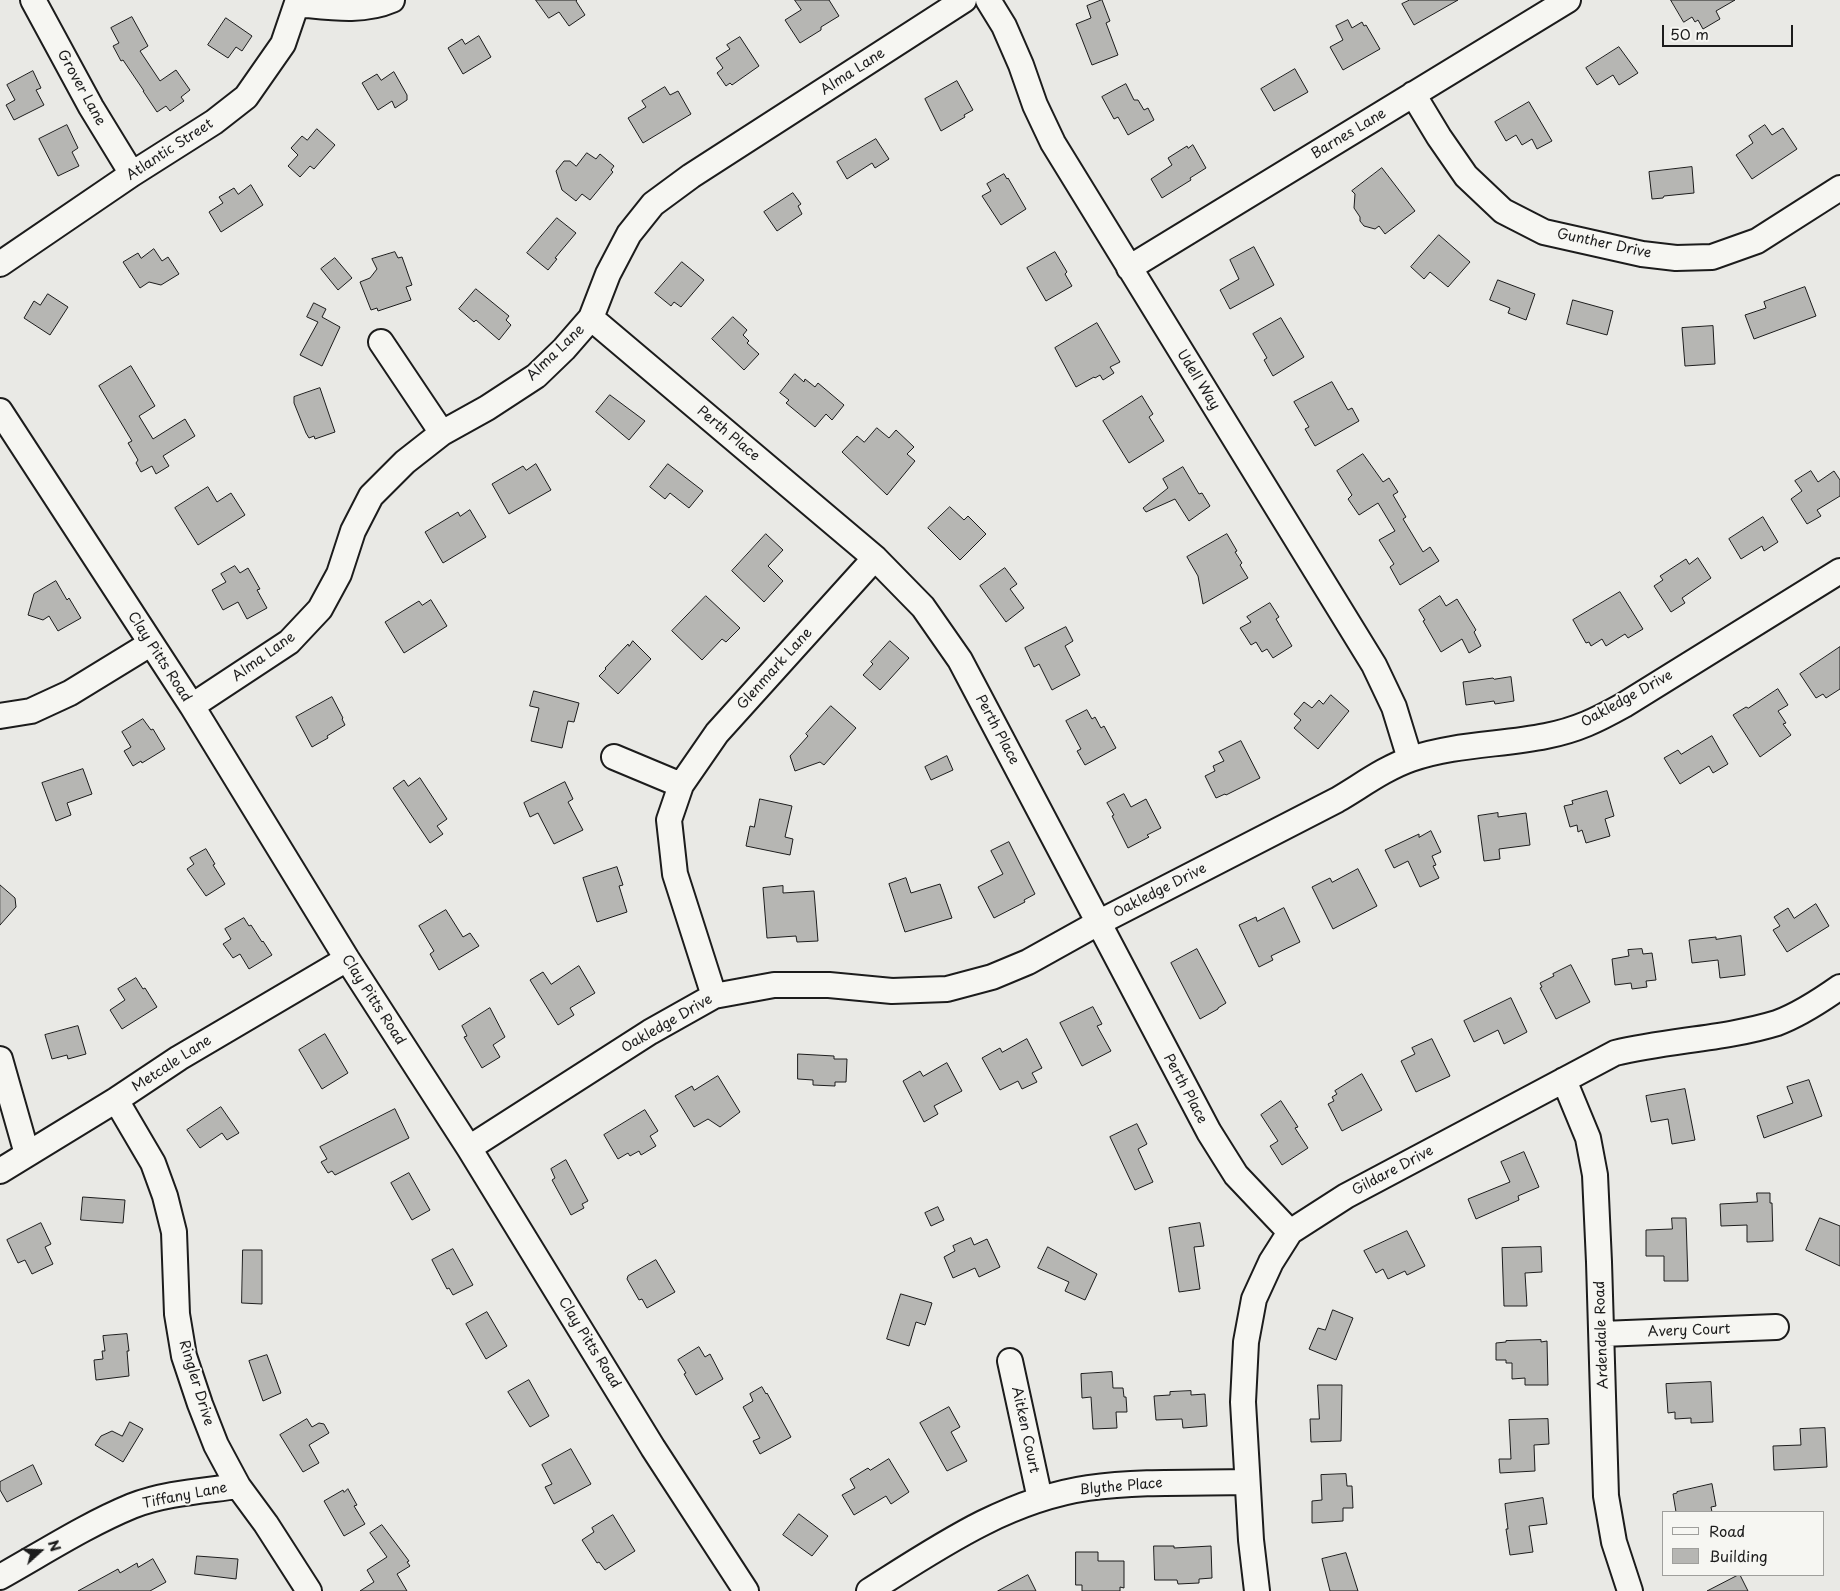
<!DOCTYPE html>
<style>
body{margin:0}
#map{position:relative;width:1840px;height:1591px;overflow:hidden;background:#e9e9e5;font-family:"Playpen Sans",sans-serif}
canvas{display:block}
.legend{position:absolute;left:1662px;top:1511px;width:162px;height:65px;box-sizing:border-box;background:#f6f6f2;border:1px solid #9f9f9c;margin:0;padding:6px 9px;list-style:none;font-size:15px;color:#1c1c1c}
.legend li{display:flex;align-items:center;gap:10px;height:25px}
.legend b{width:25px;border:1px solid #9f9f9c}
.north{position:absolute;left:15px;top:1526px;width:50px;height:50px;-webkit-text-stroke:4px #f6f6f2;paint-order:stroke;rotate:70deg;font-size:14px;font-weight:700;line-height:20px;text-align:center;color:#1c1c1c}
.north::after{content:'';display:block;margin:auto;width:18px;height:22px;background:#1c1c1c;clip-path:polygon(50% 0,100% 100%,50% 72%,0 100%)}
.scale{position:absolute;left:1662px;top:25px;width:131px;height:22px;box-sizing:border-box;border:2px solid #1c1c1c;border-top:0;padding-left:6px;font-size:15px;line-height:18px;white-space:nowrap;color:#1c1c1c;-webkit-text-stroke:4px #f6f6f2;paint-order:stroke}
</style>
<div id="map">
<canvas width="1840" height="1591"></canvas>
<ul class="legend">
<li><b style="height:6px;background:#f6f6f2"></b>Road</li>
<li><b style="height:14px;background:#b6b6b3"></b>Building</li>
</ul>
<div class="north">N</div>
<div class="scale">50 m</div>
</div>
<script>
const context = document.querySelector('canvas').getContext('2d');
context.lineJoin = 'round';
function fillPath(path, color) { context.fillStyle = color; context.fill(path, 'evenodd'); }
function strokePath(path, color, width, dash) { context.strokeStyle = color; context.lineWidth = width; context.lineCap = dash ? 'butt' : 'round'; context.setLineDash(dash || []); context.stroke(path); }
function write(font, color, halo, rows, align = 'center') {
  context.font = font + ' "Playpen Sans",sans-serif'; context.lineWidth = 4; context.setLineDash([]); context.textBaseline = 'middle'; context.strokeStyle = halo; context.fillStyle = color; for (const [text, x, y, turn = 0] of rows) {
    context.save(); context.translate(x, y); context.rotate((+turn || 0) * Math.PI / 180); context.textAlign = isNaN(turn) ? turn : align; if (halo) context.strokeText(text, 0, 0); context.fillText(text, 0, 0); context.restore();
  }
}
const building = new Path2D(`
 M536 0H577L576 1 585 15 569 26 559 12 549 18Z
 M795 0H829L839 16 821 27V30L800 43 785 20 801 10Z
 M1102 0 1110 21 1106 23 1118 55 1092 65 1076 24 1091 18 1087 6Z
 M1410 0H1458L1414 25 1402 4Z
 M1671 0H1735L1716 11 1720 19 1703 29 1698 20 1695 22 1692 17 1684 22Z
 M132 17 148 46 140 51 160 81 176 70 190 90 181 97 184 101 170 111 166 106 157 112 143 91H144L123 60 121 61 113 46 119 43 111 28Z
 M226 18 252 36 242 51 236 47 228 58 208 45Z
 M1348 20 1352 28 1362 22 1364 26 1366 25 1380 49 1343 70 1330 47 1343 40 1336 26Z
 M479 36 491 57 463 74 448 48 462 39 465 44Z
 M740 37 759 66 732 85 730 83 726 86 717 73 723 68 716 58 730 49 727 45Z
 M1619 47 1638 73 1619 85 1613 75 1597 85 1586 68Z
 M1295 69 1308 92 1274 111 1261 89Z
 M33 71 41 88 36 90 44 105 14 120 6 105 15 100 7 85Z
 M394 72 407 95V100L395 108 392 101 378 110 362 83 377 74 381 80Z
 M957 81 973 110 964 115 965 117 941 131 925 99Z
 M1126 84 1134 100H1138L1144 110 1148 108 1154 120 1128 135 1118 117 1114 119 1102 97Z
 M665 87 670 95 678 91 691 114 643 143 628 118 646 107 642 101Z
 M1529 102 1552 141 1537 149 1532 139 1522 145 1516 135 1506 141 1495 122Z
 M67 125 78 148 72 152 79 166 58 176 39 139Z
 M1765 125 1772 135 1783 128 1797 149 1752 179 1736 155 1753 143 1749 136Z
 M317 129 335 145 314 169 310 166 300 177 288 166 298 155 291 148 302 136 307 140Z
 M876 139 889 159 875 168 872 163 847 179 837 162Z
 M1193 145 1206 168 1190 178 1191 180 1162 198 1151 179 1172 165 1168 158 1187 146 1188 148Z
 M587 153 596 159 600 154 614 166 611 170 613 172 590 200 582 194 576 201 562 190 556 171 564 161H570L576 166Z
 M1692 167 1694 193 1664 196 1663 198 1652 199 1649 172Z
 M1382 168 1415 211 1385 234 1379 226 1375 229 1364 226 1360 221V217L1354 208 1355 194 1352 191Z
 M1004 174 1007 179 1008 178 1026 209 1001 225 982 196 991 191 987 184Z
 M251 185 263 205 221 232 209 212 223 203 219 197 234 188 238 194Z
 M793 193 801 204 798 206 802 214 777 231 764 212Z
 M557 218 576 233 555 258 557 259 548 270 527 253Z
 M1439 235 1470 262 1448 287 1430 272 1424 279 1411 267Z
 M1254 247 1274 285 1230 309 1220 290 1239 279 1230 260Z
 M154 249 162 261 168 257 179 274 161 285 149 282 140 288 123 262 138 253 141 258Z
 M395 252 398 258 402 257 412 285 406 287 411 300 378 311 377 308 371 310 360 282 370 278 377 269 372 259Z
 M1055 252 1067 272 1065 274 1072 286 1046 301 1027 268Z
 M335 258 352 278 338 290 321 269Z
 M682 262 704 280 681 307 674 302 671 306 655 293Z
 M1498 280 1535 294 1526 320 1508 313 1510 308 1490 300Z
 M1805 287 1816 316 1754 339 1745 315 1766 308 1764 302Z
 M476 289 509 316 506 320 511 325 499 340 476 320 474 322 459 309Z
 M48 294 68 307 50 335 24 318 34 301 40 305Z
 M1573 300 1613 311 1607 335 1567 324Z
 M314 303 326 309 322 317 340 327 322 366 300 355 318 322 307 317Z
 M733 317 747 330 743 335 749 341 747 343 759 354 744 370 712 339Z
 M1281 318 1304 357 1273 376 1264 360 1267 358 1253 334Z
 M1097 323 1120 362 1110 367 1114 373 1103 380 1100 375 1095 378 1094 377 1076 387 1055 348Z
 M1713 326 1715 364 1685 366 1682 328Z
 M131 366 155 406 139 416 153 439 185 419 195 436 163 456 169 466 156 474 152 466 141 472 136 463 138 460 128 443 132 441 99 386Z
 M795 374 804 382 805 379 815 387 818 383 844 405 832 420 826 414 815 427 786 403 789 400 780 393Z
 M1332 382 1348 410 1352 408 1359 421 1315 446 1305 429 1309 427 1294 402Z
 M320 388 335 432 315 439 314 436 309 438 306 433 294 403V397Z
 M610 395 645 421 629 440 596 412Z
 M1142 396 1153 414 1149 417 1164 441 1129 463 1103 421Z
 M877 428 889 438 896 430 914 447 907 454 915 461 887 495 842 452 857 436 864 442Z
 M1363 454 1383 482 1389 478 1398 492 1393 495 1406 517 1403 519 1423 552 1430 547 1439 561 1400 585 1390 567 1394 564 1379 540 1395 531 1378 503 1359 515 1348 499 1352 495 1337 471Z
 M536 464 551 490 509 514 492 484 523 466 526 470Z
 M668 464 703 491 689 508 670 493 665 499 650 487Z
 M1183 467 1199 494 1202 493 1210 506 1189 521 1175 499 1146 512 1143 508 1168 488 1163 479Z
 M1811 471 1818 482 1834 471 1840 480V496L1817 510 1821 516 1807 524 1791 499 1802 491 1795 481Z
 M208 487 217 502 231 493 245 515 198 545 175 508Z
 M950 507 964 520 968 516 986 534 960 560 928 528Z
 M470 510 486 537 443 563 425 532 458 512 460 516Z
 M1763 517 1778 542 1764 551 1762 546 1741 559 1729 539Z
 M766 534 783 550 768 566 783 581 764 602 732 571Z
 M1227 534 1237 551 1235 552 1242 563 1240 565 1248 578 1203 604 1198 576 1187 557Z
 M1698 558 1711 578 1682 598 1685 603 1671 612 1654 586 1663 580 1660 576 1686 559 1689 564Z
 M235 566 240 573 248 568 260 589 257 590 267 608 247 619 238 602 223 610 212 590 226 582 221 574Z
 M1005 568 1017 584 1010 589 1024 608 1006 622 980 586Z
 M56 581 67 600 69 598 81 618 58 631 49 616 43 620 28 615 34 594Z
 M1620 592 1643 629 1628 638 1625 634 1606 646 1602 639 1591 646 1589 642 1586 643 1573 620Z
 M706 596 740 628 726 642 722 639 702 660 672 631Z
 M1440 596 1446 606 1457 599 1476 630 1474 632 1481 646 1469 653 1462 639 1441 652 1423 621 1425 620 1419 610Z
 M431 600 447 626 404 653 385 622 419 601 422 605Z
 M1270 603 1279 617 1276 619 1292 646 1273 658 1267 649 1262 652 1256 642 1251 645 1240 628 1251 622 1247 617Z
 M1066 627 1073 641 1065 646 1080 675 1052 690 1039 664 1034 667 1025 648Z
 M633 641 651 659 618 694 599 676 606 669 605 668 628 644 629 646Z
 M890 641 909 658 880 690 863 675 873 664 871 662Z
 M1840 647V689L1826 698 1823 694 1816 698 1800 674Z
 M1511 677 1514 701 1495 704 1494 701 1466 705 1463 682 1493 678 1494 679Z
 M1778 689 1788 705 1778 711 1786 723 1783 724 1791 735 1760 757 1733 715 1746 707 1748 708Z
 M534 691 579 703 574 722 568 721 562 748 531 741 539 708 530 706Z
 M1331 695 1349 711 1318 749 1294 728 1301 720 1294 714 1304 702 1312 708 1319 700 1323 704Z
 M332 697 343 718 342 719 345 725 327 736 328 738 312 747 296 717Z
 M831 706 856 728 824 765 820 762 795 771 790 756 808 736 806 734Z
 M1087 710 1092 719 1095 717 1101 728 1104 726 1116 748 1085 765 1077 751 1081 749 1066 721Z
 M143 719 151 730 153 729 165 749 142 763 141 761 133 766 124 751 131 747 122 732Z
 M1712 736 1728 764 1713 773 1709 766 1680 784 1664 758 1678 750 1681 754Z
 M1241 741 1260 778 1226 795 1225 794 1216 798 1205 776 1215 771 1213 766 1224 761 1219 752Z
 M947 756 953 770 931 780 925 767Z
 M83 769 92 794 67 803 71 815 56 821 42 783Z
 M420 778 447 819 437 826 443 834 430 843 393 788 404 780 408 786Z
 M565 782 573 799 568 802 583 830 554 844 538 813 530 817 524 803Z
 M1607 791 1614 816 1605 819 1610 836 1586 843 1582 830 1578 832 1577 825 1570 827 1564 806 1573 804 1572 801Z
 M1124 794 1131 807 1146 799 1161 828 1147 835 1149 837 1128 848 1112 816 1114 815 1107 803Z
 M760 799 792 806 785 837 793 839 790 855 746 846 750 826 754 827Z
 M1498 813V817L1526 813 1530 845 1499 849 1500 859 1484 861 1478 816Z
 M1431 831 1441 852 1432 856 1436 865 1433 866 1439 878 1420 887 1408 861 1394 868 1385 850 1419 834V837Z
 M1009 842 1035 894 1024 900 1025 902 994 918 978 887 1003 874 991 851Z
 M206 849 215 864 213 865 225 884 206 896 187 869 194 864 190 858Z
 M617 867 623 885 619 886 627 912 597 922 583 878Z
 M1358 869 1377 906 1333 929 1312 887 1330 878 1332 882Z
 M906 878 911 893 940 884 952 918 905 932 889 884Z
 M0 885 15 898 16 907 0 925Z
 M783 886V893L814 891 818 941 797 942 796 936 767 938 763 888Z
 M1816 904 1829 926 1787 952 1773 930 1780 926 1774 917 1788 908 1794 918Z
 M1284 908 1300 942 1271 956 1273 960 1259 967 1239 925 1256 917 1257 921Z
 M446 910 463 937 470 933 479 946 439 970 430 954 434 951 419 926Z
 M244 918 249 926 251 925 262 942 263 941 272 955 249 969 240 954 233 958 223 944 231 939 225 929Z
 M1741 936 1745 975 1720 978 1718 960 1692 963 1689 940 1716 937V939Z
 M1197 949 1226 1003 1218 1008V1009L1200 1019 1171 963Z
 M1642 949 1643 954 1652 953 1656 980 1646 981 1647 987 1632 989 1631 983 1615 985 1612 959 1629 956 1628 950Z
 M1571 965 1590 1002 1556 1019 1540 988 1542 987 1540 983 1554 976 1553 974Z
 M579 966 595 993 570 1008 574 1015 558 1025 530 980 543 972 551 984Z
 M136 978 143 989 145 988 157 1007 122 1029 110 1010 125 1000 118 989Z
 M1511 998 1527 1032 1504 1044 1498 1030 1474 1042 1464 1021Z
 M1093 1007 1102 1024 1097 1026 1111 1051 1082 1066 1060 1023Z
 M490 1008 505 1037 493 1045 500 1057 482 1068 464 1037 467 1036 462 1026Z
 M78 1026 86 1054 68 1059 67 1055 52 1059 45 1035Z
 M325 1034 348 1073 322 1089 299 1050Z
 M1027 1039 1042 1068 1032 1073 1037 1082 1022 1089 1018 1081 1000 1090 982 1058 1000 1048 1002 1052Z
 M1432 1039 1450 1076 1416 1092 1401 1061 1415 1054 1412 1048Z
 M798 1054 834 1056V1059H847L846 1082H835V1086L813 1085V1080L798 1079Z
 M947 1063 962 1091 934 1106 938 1114 924 1122 903 1081 920 1071 923 1076Z
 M1362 1074 1382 1110 1342 1131 1328 1104 1334 1101 1332 1097 1337 1094 1335 1091Z
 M718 1076 740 1112 720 1127 708 1119 694 1127 675 1096 692 1086 694 1090Z
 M1809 1080 1822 1116 1764 1138 1757 1116 1793 1103 1787 1087Z
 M1685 1089 1695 1140 1672 1144 1668 1119 1651 1122 1646 1096Z
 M1281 1101 1298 1127 1295 1128 1308 1148 1282 1165 1270 1146 1278 1141 1261 1115Z
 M221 1107 239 1133 227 1140 222 1133 200 1148 187 1130Z
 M395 1109 409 1138 335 1175 332 1171 328 1173 321 1162 327 1159 320 1147Z
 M645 1110 658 1131 650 1136 656 1146 641 1155 639 1151 630 1156 628 1153 618 1159 604 1135Z
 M1137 1124 1147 1144 1138 1149 1153 1182 1135 1190 1110 1137Z
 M1524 1152 1539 1187 1518 1196 1519 1200 1476 1219 1468 1199 1510 1182 1501 1162Z
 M566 1160 588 1201 582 1204 584 1208 571 1215 552 1180 555 1178 551 1169Z
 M409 1173 430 1210 412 1220 391 1183Z
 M1757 1193H1770V1203H1772L1773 1241 1747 1242V1225L1721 1226 1720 1204 1757 1202Z
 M83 1197 125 1200 123 1223 81 1220Z
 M938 1207 944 1220 931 1226 925 1213Z
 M1672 1218H1686L1688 1281H1664V1256H1646V1230L1672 1229Z
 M1820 1218 1840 1226V1266L1806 1250Z
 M41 1223 51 1244 45 1247 53 1264 32 1274 25 1260 18 1263 7 1240Z
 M1200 1223 1204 1246 1194 1247 1200 1289 1179 1292 1169 1228Z
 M1407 1231 1425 1266 1407 1275 1405 1271 1388 1279 1383 1269 1376 1273 1364 1251Z
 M971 1238 974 1245 987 1239 1000 1267 979 1277 975 1268 953 1278 944 1257 955 1251 953 1246Z
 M1048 1247 1097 1274 1085 1300 1065 1291 1069 1282 1038 1268Z
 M1541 1247 1542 1272 1525 1273 1527 1306H1504L1502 1248Z
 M453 1249 473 1285 453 1295 449 1288 447 1289 432 1260Z
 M243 1250H262V1304L242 1303Z
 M656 1260 675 1292 647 1308 642 1299 639 1300 627 1279 628 1276Z
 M901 1294 932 1303 925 1325 916 1322 909 1346 887 1339Z
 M1333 1310 1353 1318 1336 1360 1309 1349 1318 1328 1325 1330Z
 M487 1312 507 1346 486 1359 466 1324Z
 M127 1334 129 1351H127L129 1376 96 1380 94 1360 103 1359 102 1351H105L103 1336Z
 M1541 1340V1342L1547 1341 1548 1385H1525V1378L1512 1379V1363H1506V1360H1496V1343L1506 1342V1341Z
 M699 1347 705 1357 710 1354 723 1379 696 1395 684 1374 686 1373 678 1360Z
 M267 1355 281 1393 263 1401 249 1361Z
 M1112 1372 1113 1388H1123L1124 1397H1126L1127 1412H1116L1117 1428 1093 1429 1091 1397 1082 1398 1081 1374Z
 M529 1380 549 1416 530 1427 508 1392Z
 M1711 1382 1713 1422 1691 1423V1418L1675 1419V1412L1668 1413 1666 1384Z
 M1318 1385H1342L1341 1441 1311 1442 1310 1419H1319Z
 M762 1387 766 1394 767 1393 791 1437 760 1454 753 1441 760 1438 743 1407 753 1401 750 1394Z
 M1191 1391V1395L1205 1394 1207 1426 1183 1428 1182 1419 1156 1420 1154 1396 1170 1395V1392Z
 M949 1407 960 1427 951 1432 967 1461 947 1471 920 1423Z
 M307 1419 312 1427 319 1423 324 1424 329 1433 309 1445 319 1463 303 1472 280 1435Z
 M1548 1419 1549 1444 1534 1445 1535 1471 1500 1473 1499 1459H1511L1509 1420Z
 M130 1422 143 1429 123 1462 95 1445 101 1436 112 1431 122 1436Z
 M1825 1428 1827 1467 1774 1470 1773 1446 1801 1445 1800 1429Z
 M571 1449 591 1484 554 1504 545 1487 552 1484 542 1465Z
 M889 1459 909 1492 891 1504 886 1496 854 1515 842 1495 855 1488 850 1479 868 1468 870 1470Z
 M33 1465 42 1484 7 1502 0 1490V1482Z
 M1346 1474 1347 1486H1352L1353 1508H1343V1521L1312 1523V1501L1322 1500 1321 1475Z
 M1712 1484 1716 1506 1711 1507 1712 1512H1676L1673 1494 1677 1493V1492Z
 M348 1489 357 1505 354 1506 365 1524 344 1536 324 1501 343 1490 344 1492Z
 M1543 1498 1547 1524 1529 1526 1533 1552 1510 1555 1506 1529H1508L1505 1504Z
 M799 1514 828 1536 812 1556 783 1535Z
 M613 1515 635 1551 605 1570 599 1562 597 1563 582 1540 594 1532 592 1528Z
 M382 1525 409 1561 407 1562 410 1566 397 1574 407 1591H360L374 1582 367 1570 387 1557 370 1533Z
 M1154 1546H1174V1548L1211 1546 1212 1578 1199 1579V1583L1178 1584 1177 1580H1155Z
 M1076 1552H1098V1561H1124V1588L1120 1587V1591H1082V1585H1076Z
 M1346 1553 1358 1591H1330L1322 1559Z
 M197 1556 238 1559 236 1579 195 1574Z
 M153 1559 166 1582 150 1591H78L118 1569 120 1573 137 1563 138 1567Z
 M1028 1575 1036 1591H998Z
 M1740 1575 1748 1591H1707L1738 1575Z`);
const minor = new Path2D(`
 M33 0 91 107 132 174
 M988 0 1004 26 1021 65 1035 105 1053 143 1374 665 1394 707 1410 759
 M297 4C329 7 362 13 392 0
 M1413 94 1439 137 1466 176 1503 211 1544 232 1642 254 1676 258 1712 257 1757 241 1840 188
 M0 264 132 174 214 122 246 97 283 44 298 0
 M1129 268 1568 0
 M591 318 875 558 923 607 960 660 1209 1132 1236 1175 1290 1232
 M381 342 442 433
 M0 411 192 706 347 959 469 1148 653 1448 746 1591
 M192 706 289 642 320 609 339 574 353 531 371 496 405 462 442 433 487 408 536 376 564 349 591 318 608 274 629 234 653 204 691 176 964 0
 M0 716 31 711 70 693 150 644
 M614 757 681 785
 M714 996 675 874 669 820 681 785 717 733 875 558
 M0 1059 27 1154
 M1564 1080 1588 1138 1595 1175 1599 1262 1606 1496 1614 1542 1630 1591
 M116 1100 153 1163 165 1196 174 1232 177 1314 184 1356 200 1404 216 1445 238 1486 266 1524 309 1591
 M469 1148 650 1032 714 996 774 985H829L892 991 947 989 992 977 1028 962 1098 923 1337 800C1361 786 1385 768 1411 759 1454 744 1502 745 1546 736 1577 730 1597 720 1624 705L1840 571
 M0 1171 116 1100 179 1058 347 959
 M1602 1334 1776 1327
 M1010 1361 1040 1499
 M0 1577C43 1553 86 1525 132 1506 165 1493 203 1491 238 1486
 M869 1591C937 1548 1006 1500 1088 1488 1140 1481 1194 1483 1247 1482
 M1257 1591 1251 1540 1243 1402 1246 1342 1254 1299 1271 1262 1290 1232 1346 1196 1615 1053C1668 1040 1725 1039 1777 1023 1796 1016 1823 999 1840 987`);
const streetNames = [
 ["Alma Lane",853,72,-33],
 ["Grover Lane",81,88,61],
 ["Barnes Lane",1349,134,-31],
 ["Atlantic Street",170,150,-33],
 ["Gunther Drive",1604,244,12],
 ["Alma Lane",556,353,-44],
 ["Udell Way",1198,380,58],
 ["Perth Place",728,434,40],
 ["Clay Pitts Road",159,657,57],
 ["Alma Lane",264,657,-36],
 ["Glenmark Lane",775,669,-48],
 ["Oakledge Drive",1627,699,-29],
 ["Perth Place",997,730,62],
 ["Oakledge Drive",1160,891,-27],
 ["Clay Pitts Road",373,1000,57],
 ["Oakledge Drive",667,1024,-30],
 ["Metcale Lane",172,1064,-33],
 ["Perth Place",1185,1089,62],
 ["Gildare Drive",1393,1171,-28],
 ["Avery Court",1689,1331,-2],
 ["Ardendale Road",1602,1335,-92],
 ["Clay Pitts Road",589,1343,58],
 ["Ringler Drive",196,1383,73],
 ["Aitken Court",1025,1430,78],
 ["Blythe Place",1121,1487,-5],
 ["Tiffany Lane",185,1496,-11]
];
fillPath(building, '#b6b6b3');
strokePath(building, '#1c1c1c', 1);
strokePath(minor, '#1c1c1c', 28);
strokePath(minor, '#f6f6f2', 24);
write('14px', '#1c1c1c', '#f6f6f2', streetNames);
</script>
